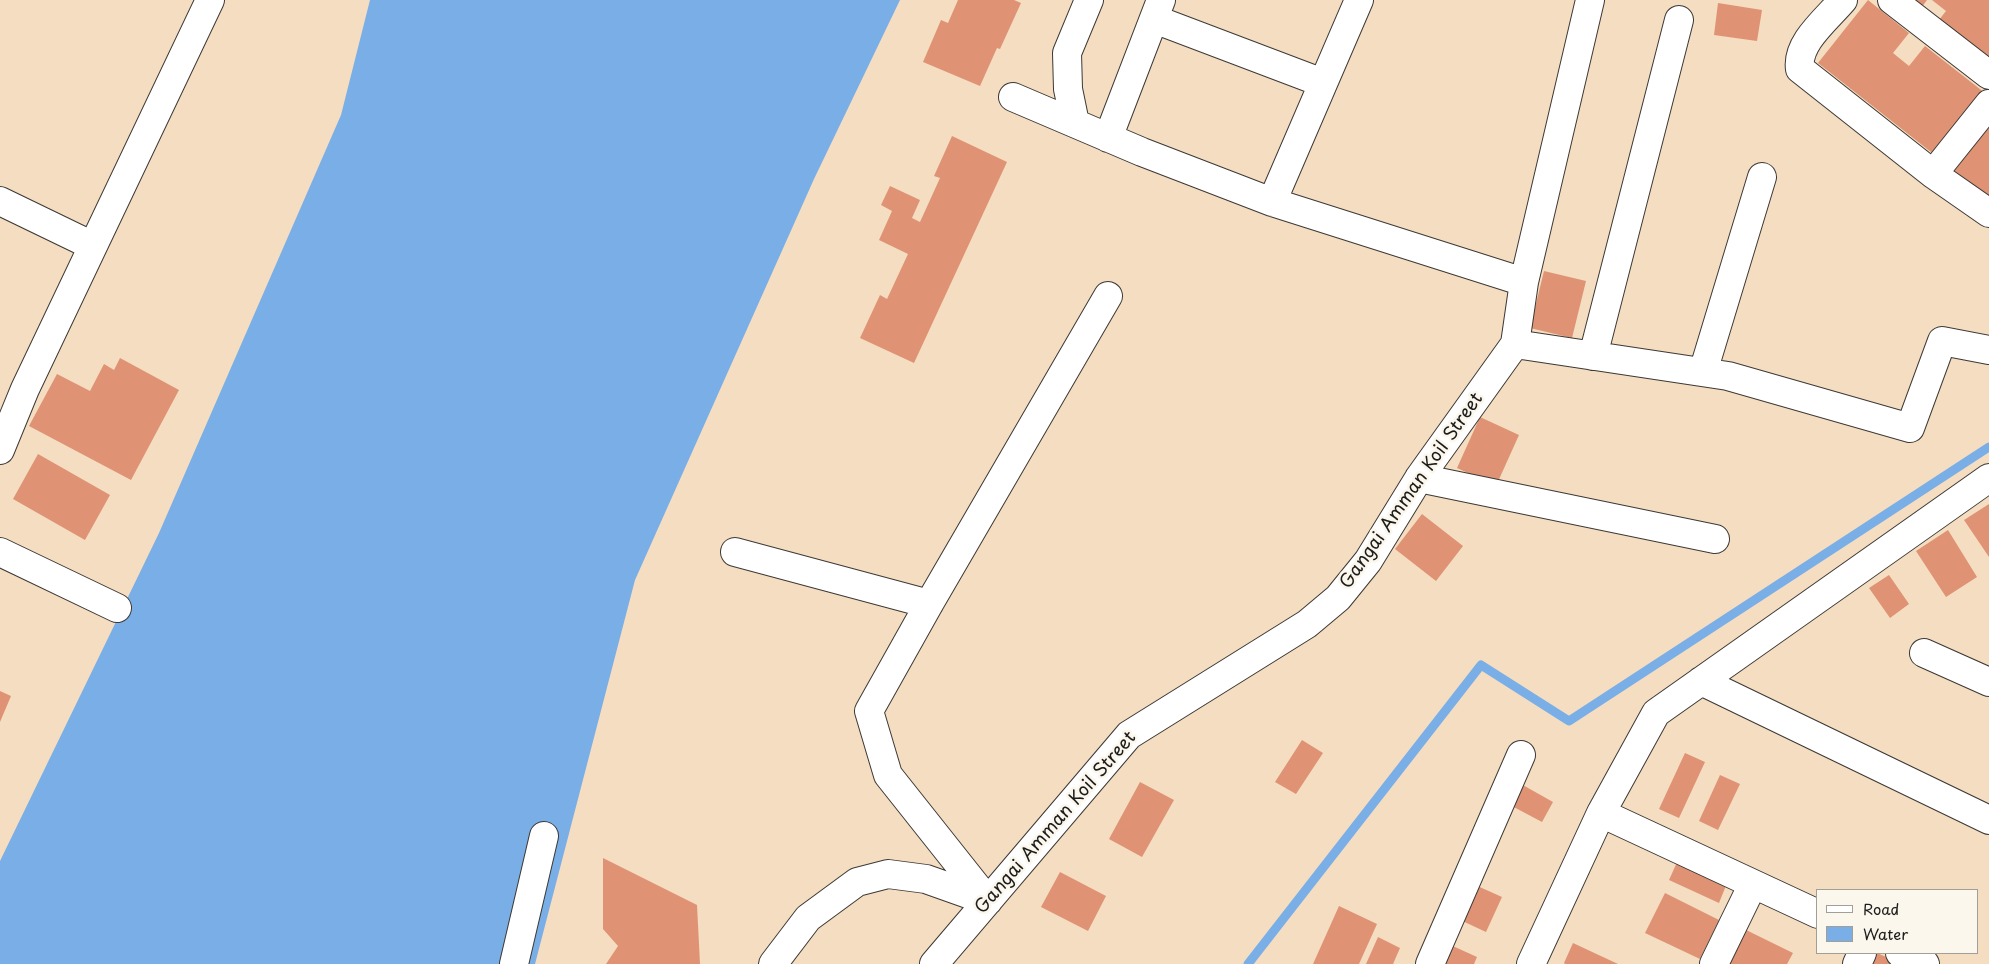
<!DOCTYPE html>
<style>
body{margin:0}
#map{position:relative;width:1989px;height:964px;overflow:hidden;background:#f4ddc0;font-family:"Playpen Sans",sans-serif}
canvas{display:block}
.legend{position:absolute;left:1816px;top:889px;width:162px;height:65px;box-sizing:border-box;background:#fbf7ec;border:1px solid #a29f99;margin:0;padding:6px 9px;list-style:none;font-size:15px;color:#1c1c1c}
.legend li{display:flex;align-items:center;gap:10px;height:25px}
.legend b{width:25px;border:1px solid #a29f99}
</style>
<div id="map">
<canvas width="1989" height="964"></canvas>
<ul class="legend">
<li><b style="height:6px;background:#fff"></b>Road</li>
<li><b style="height:14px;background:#79aee7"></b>Water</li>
</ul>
</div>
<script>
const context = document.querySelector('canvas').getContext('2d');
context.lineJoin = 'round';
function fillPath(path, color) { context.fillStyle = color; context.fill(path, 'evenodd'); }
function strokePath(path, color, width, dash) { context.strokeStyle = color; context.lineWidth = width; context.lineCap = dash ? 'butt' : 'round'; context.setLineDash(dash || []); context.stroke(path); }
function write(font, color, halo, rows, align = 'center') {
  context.font = font + ' "Playpen Sans",sans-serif'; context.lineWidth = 5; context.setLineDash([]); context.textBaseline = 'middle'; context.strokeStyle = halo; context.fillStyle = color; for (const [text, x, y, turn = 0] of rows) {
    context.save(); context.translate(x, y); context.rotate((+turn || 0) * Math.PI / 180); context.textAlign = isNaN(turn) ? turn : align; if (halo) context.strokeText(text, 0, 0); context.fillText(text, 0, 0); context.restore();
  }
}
const water = new Path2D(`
 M370 0H900L814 179 635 580 535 964H0V861L159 533 341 115Z`);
const stream = new Path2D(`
 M1248 964 1481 665 1569 721 1989 447`);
const building = new Path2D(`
 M958 0H1014L1021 3 1000 49 997 48 980 86 923 62 941 20 948 23Z
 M1868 0 1909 33 1893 53 1909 66 1925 46 1985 93 1936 156 1818 63Z
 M1897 0H1927L1916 15Z
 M1932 0H1989V67L1935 25 1946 11Z
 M1718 3 1762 10 1757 41 1714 35Z
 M1989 111V201L1945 166Z
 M952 136 1007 162 914 363 860 338 880 295 887 299 908 254 879 240 892 211 881 205 890 186 920 200 912 218 920 222 940 178 934 176Z
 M1544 271 1586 281 1572 338 1530 328Z
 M120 358 179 390 131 480 29 426 57 374 90 391 104 364 114 370Z
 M1480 417 1519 435 1496 486 1457 468Z
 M38 454 110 495 85 540 13 499Z
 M1989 504V557L1964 520Z
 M1422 514 1463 546 1436 581 1395 549Z
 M1948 530 1977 577 1946 597 1916 551Z
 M1889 575 1909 604 1890 618 1869 588Z
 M0 691 11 696 0 722Z
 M1302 740 1323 753 1296 794 1275 782Z
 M1685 753 1705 762 1679 818 1659 809Z
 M1720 775 1740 784 1718 830 1699 821Z
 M1140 782 1174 800 1142 857 1109 839Z
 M1521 784 1553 802 1542 822 1510 805Z
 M603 858 697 905 700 964H606L618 946 603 929Z
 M1678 860 1727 883 1719 903 1669 880Z
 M1060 872 1106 896 1088 931 1041 907Z
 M1473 884 1502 897 1486 932 1456 918Z
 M1665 893 1719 920 1700 959 1645 933Z
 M1339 906 1377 924 1359 964H1313Z
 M1742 928 1793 953 1787 964H1725Z
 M1378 937 1400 948 1393 964H1366Z
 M1444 942 1477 957 1474 964H1434Z
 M1573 943 1618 964H1565L1564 963Z
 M1873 953H1877L1902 964H1868Z`);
const minor = new Path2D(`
 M1843 0C1827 19 1796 43 1800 69L1933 174 1989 213
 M1892 0 1989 75
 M1154 19 1323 83
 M1013 97 1142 152 1272 202 1524 282
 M1075 123 1068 89 1067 53 1089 0
 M1108 138 1161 0
 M1933 174 1989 104
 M0 201 93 246
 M1272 202 1359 0
 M1515 344 1728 376 1910 428 1942 341 1989 350
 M1593 356 1679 20
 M1703 372 1762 177
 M0 450 25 389 210 0
 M1419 478 1715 539
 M0 552 117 608
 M735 552 929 604
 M1924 653 1989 682
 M1701 681 1989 820
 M1601 813 1818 914
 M988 901 888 775 869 711 929 604 1108 296
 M1900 953 1925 964
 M514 964 544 836
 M773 964 808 918 857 882 888 874 926 879 988 901
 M934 964 1129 735 1307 624 1338 598 1368 561 1419 478 1515 344 1524 282 1590 0
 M1430 964 1521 755
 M1531 964 1601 813 1656 713 1989 478
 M1714 964 1753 884
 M1857 964 1862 953`);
const streetNames = [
 ["Gangai Amman Koil Street",1412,491,-55],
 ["Gangai Amman Koil Street",1056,823,-49]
];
fillPath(water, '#79aee7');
strokePath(stream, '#79aee7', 9);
fillPath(building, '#df9374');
strokePath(minor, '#3c3935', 30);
strokePath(minor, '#fff', 28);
write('18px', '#1c1c1c', '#fbf7ec', streetNames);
</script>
